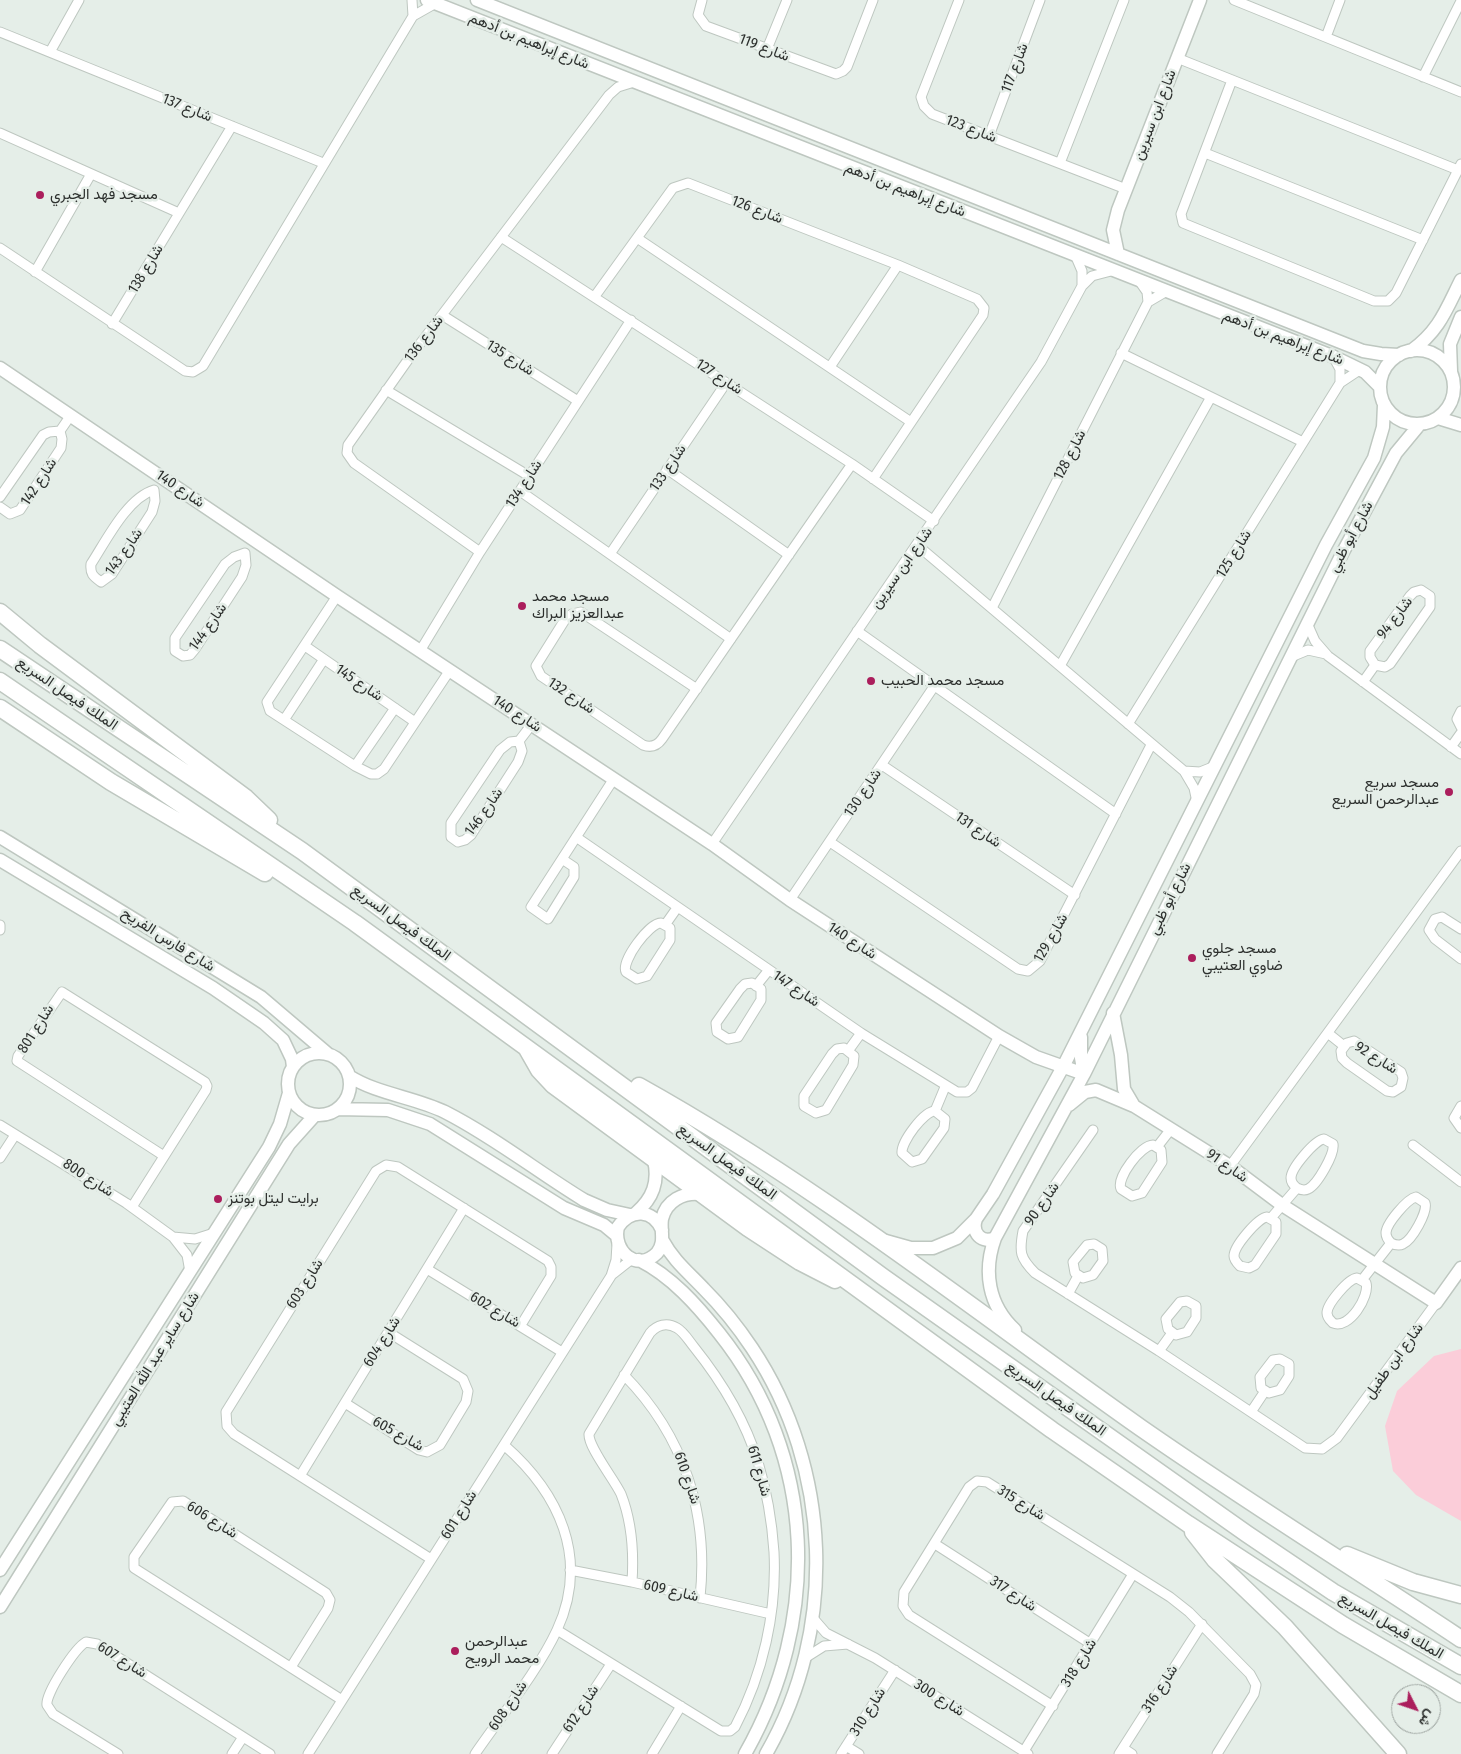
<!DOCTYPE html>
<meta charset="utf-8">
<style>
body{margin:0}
#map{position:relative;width:1461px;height:1754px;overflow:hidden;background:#e5eee8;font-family:"Fira Sans Condensed",Vazirmatn,sans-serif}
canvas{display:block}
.north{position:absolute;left:1391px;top:1684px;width:50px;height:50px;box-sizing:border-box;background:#e5eee8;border:1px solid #9ba29e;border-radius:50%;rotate:131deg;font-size:14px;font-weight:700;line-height:20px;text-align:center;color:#2d302e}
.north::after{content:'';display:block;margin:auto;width:18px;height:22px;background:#ab1e5c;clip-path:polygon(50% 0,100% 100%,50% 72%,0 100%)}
</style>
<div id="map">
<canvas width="1461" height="1754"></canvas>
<div class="north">ش</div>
</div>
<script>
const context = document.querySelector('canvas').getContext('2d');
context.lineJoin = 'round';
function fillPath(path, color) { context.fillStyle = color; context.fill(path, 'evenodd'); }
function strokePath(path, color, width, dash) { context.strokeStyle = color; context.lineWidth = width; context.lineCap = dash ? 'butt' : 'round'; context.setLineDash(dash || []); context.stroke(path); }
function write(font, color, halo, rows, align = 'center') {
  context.font = font + ' "Fira Sans Condensed",Vazirmatn,sans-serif'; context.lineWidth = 5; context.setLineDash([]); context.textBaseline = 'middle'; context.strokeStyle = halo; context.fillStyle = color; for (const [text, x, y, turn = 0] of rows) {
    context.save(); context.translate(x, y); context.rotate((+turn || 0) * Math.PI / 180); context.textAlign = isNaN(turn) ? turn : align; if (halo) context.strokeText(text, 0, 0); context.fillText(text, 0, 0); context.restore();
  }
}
const green = new Path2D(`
 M1461 1349V1521L1416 1495 1393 1471 1385 1426 1397 1391 1434 1356Z`);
const street = new Path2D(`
 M412 0 413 16
 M702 0 698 15 706 26 836 74 843 71 847 67 873 0
 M959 0 921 97 924 106 932 114 1126 189
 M1234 0 1461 92
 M0 32 323 163
 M1326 37 1340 0
 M767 49 787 0
 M50 52 79 0
 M1177 58 1458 170
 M1423 77 1461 1
 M1232 80 1181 214 1183 223 1374 301H1388L1396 293 1461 164
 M0 133 179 213
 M989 136 1040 0
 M1205 153 1423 240
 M1060 163 1124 0
 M501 237 852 464 934 521
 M637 238 911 422
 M0 248 185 371 193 372 203 366 413 16 436 3
 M1076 257 1082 271V286
 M35 272 91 174
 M1140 282 1147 292 1148 302
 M595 296 673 188 688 183 898 265 977 299 984 308 983 315 873 479
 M442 315 578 401
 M112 324 232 126
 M1121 353 1303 442
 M1334 358 1340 369V383
 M830 367 898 265
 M386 390 529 476
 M60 431 71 415
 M667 469 789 555
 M154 490 155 501 152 512 112 574 101 582C93 576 90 574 91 564 106 541 127 498 154 490Z
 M520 491 731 639
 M0 497 43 435 49 432 60 431
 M0 507 10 514 20 510 61 448 62 439 60 431
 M917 545 1184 771 1194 788 1197 802
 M480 552 354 463 347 453 348 445 410 357 609 95 618 87 634 82
 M245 553 246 565 242 577 195 649 190 655 183 656 175 651V638L225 564 234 557Z
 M610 554 726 383
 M1421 590 1430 596V607L1390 664 1385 667 1375 665 1370 657V651L1410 596 1414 592Z
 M337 596 267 702 270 711 355 766 371 774H377L384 769 450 670
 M992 608 1148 302 1165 292
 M1307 623 1315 641 1328 656 1461 754
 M857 631 1116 814
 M305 646 415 722
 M420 651 480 552 631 320
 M1291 657 1308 650 1326 654
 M1060 666 1211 397
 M1363 682 1375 665
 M697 689 581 612 572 614 566 618 536 666 541 676 643 745C651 748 657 746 662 739 725 648 788 555 852 464
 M1461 711 1457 719 1461 727
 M284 720 324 659
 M1128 724 1340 383 1361 369
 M519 741 522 751 518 762 471 835 465 840 458 842 451 837V823L500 750 510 742Z
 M519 741 532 724
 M1451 747 1461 733
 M882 765 1075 895
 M355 766 395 708
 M1184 771 1200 772 1215 766
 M576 837 861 1033 957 1092H967L972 1088 999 1036
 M830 842 1018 969 1028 971 1040 961 1151 745
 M712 844 1041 362 1082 286 1092 276 1111 271
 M562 859 574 867V877L548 919 531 907 613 780
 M790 900 935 685
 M661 923 670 928V940L647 976 637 979 626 972C621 961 649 923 661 923Z
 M0 925V930
 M665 925 677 908
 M1461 929 1442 917 1435 919 1429 930 1435 939 1461 959
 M752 983 761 989V1000L738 1037 728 1039 717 1032 716 1023 740 989 745 984Z
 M756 986 768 971
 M1329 1034 1344 1046
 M1354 1041 1401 1072 1403 1078 1401 1087 1393 1092 1387 1091 1347 1063 1342 1058 1341 1051 1347 1043Z
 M844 1048 854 1056 853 1065 826 1110 816 1113 804 1106V1096L832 1054 837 1049Z
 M848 1051 861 1033
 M1461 1106 1454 1118 1461 1128
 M935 1111 945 1119 944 1128 922 1159 912 1162 902 1153C901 1142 924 1111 935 1111Z
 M935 1111 945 1087
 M0 1125 126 1203 173 1237 187 1255 190 1272
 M1093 1130 1023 1231C1019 1252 1020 1258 1035 1273L1159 1351 1305 1448 1322 1449 1337 1438 1436 1303
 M1324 1139 1333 1144C1335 1154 1317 1185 1308 1189 1304 1191 1301 1190 1297 1188 1293 1185 1291 1182 1291 1178 1291 1168 1315 1140 1324 1139Z
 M1153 1145 1161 1150 1162 1162 1142 1193 1132 1196 1121 1189C1116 1178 1141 1145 1153 1145Z
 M1413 1145 1461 1182
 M1157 1147 1171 1129
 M0 1158 15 1135
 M1230 1166 1461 851
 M1416 1197 1425 1203C1428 1212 1412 1240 1403 1244 1399 1246 1395 1245 1391 1243 1388 1240 1386 1237 1386 1233 1386 1224 1407 1199 1416 1197Z
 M132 1207 206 1090 207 1086 205 1082 62 992 18 1056 17 1061 164 1156
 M1267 1217 1276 1222V1234L1255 1265 1249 1268 1240 1266C1237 1263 1234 1260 1234 1256 1234 1246 1258 1218 1267 1217Z
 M1271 1218 1297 1188
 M173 1237 195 1239 214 1233
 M1094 1244 1102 1249 1103 1261 1093 1275 1083 1278 1075 1273 1073 1262 1087 1245Z
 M427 1269 562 1352
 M613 1274 632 1259
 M1357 1278 1366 1283C1370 1296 1349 1330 1333 1323 1330 1320 1327 1318 1327 1313 1327 1304 1348 1279 1357 1278Z
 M1362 1280 1391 1243
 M1068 1294 1078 1276
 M1187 1301 1196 1306V1318L1187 1332 1176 1335 1168 1329 1166 1319 1180 1302Z
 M1159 1351 1172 1333
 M1280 1359 1289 1364V1376L1280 1390 1269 1393 1261 1388 1260 1377 1273 1360Z
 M624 1375C684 1436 709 1513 700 1598
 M345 1403 419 1450 427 1452 440 1445 466 1402 468 1391 463 1379 388 1332
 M1251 1412 1265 1391
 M300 1476 464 1208
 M935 1544 1091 1644
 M431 1559 234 1434 227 1426 226 1412 376 1171 386 1165 398 1167 548 1261 551 1267V1276L521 1325
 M570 1570 632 1582 771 1614
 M813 1618 826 1633 875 1658 1028 1754
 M557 1630 721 1731H730L735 1727C763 1674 777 1612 774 1552 772 1521 767 1492 758 1462 745 1420 722 1382 694 1347 689 1341 684 1332 677 1328 667 1322 657 1325 650 1333L589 1434C588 1447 614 1479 621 1494 632 1522 634 1552 632 1582
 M805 1658 824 1646 848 1644
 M291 1667 328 1608 330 1600 326 1593 183 1501 172 1502 134 1557V1568L342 1700
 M1053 1706 909 1615 903 1606 904 1592 969 1487 977 1481 987 1482 1170 1597 1189 1612 1250 1674 1256 1685 1254 1694 1217 1754
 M846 1746 859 1754
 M1123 1748 1132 1754
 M1024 1751 1133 1574
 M118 1754 53 1714 47 1705C45 1694 75 1648 86 1642L97 1644 270 1754
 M232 1754 243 1737
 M308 1754 611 1276 616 1260 617 1244
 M475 1754C501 1716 538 1671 557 1630 590 1558 559 1493 504 1445
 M552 1754 611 1664
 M652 1754 681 1706
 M841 1754 895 1670
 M1119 1754 1202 1624`);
const secondary = new Path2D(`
 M427 0 1332 356 1365 372 1379 386
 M477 0 1363 351 1381 354 1399 355
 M1118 254 1113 230 1118 210 1200 0
 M1380 387a37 37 0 1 1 74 0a37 37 0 1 1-74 0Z
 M1411 351C1439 331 1446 310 1461 280
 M0 368 337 596 712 844 790 900 999 1036 1036 1057 1084 1074
 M1451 371 1450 344 1461 317
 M1438 418 1461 425
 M0 837 261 997 328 1054
 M0 860 213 988 264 1023 283 1040 292 1059 293 1067
 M1113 1013 1121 1055 1124 1089 1134 1106
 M1081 1037V1058L1084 1074
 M288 1084a31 31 0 1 1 62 0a31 31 0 1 1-62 0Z
 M349 1076C377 1094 414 1097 445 1112 494 1137 538 1172 584 1200L607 1210 630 1215
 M1069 1105 1085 1092 1096 1090 1134 1106 1230 1166 1282 1205 1436 1303 1461 1268
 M337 1109 388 1110 430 1124 564 1208 604 1225 616 1235
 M636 1213C653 1198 659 1182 654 1160
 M976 1219C971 1233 982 1244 995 1238
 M662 1230C653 1209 631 1208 618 1227 612 1251 637 1273 657 1253 666 1242 660 1231 662 1219 666 1201 683 1192 701 1194
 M663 1241C673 1260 689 1273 704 1289 722 1307 738 1327 752 1348 832 1468 838 1629 766 1754
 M886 1241 911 1248H933L957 1238 976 1219 993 1194 1064 1065 1326 545 1374 458 1383 427 1384 405
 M639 1260C671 1276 697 1305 719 1333 818 1457 821 1620 745 1754
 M1015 1330C988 1305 983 1271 995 1238L1084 1074 1343 552 1396 453 1420 424
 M0 1570 269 1147 280 1124 289 1093
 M0 1607 289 1144 315 1115`);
const highway = new Path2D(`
 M0 612 40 645 246 798 269 820
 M0 649 302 851 883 1277 1247 1534 1333 1592 1461 1666
 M0 681 355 923 1052 1430 1188 1524 1343 1625 1461 1694
 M0 708 111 782 265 873
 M527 1049 539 1070 553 1085 748 1228 800 1262 835 1280
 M639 1086C817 1185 975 1311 1141 1428 1246 1501 1354 1568 1461 1639
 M1193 1532 1215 1560 1285 1627 1398 1754
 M1347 1555 1413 1582 1461 1595`);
const markers = [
 [40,195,5,"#ab1e5c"],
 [522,606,5,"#ab1e5c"],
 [871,681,5,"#ab1e5c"],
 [1449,792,5,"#ab1e5c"],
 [1192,958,5,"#ab1e5c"],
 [218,1199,5,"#ab1e5c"],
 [455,1651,5,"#ab1e5c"]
];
const streetNames = [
 ["شارع إبراهيم بن أدهم",529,41,22],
 ["شارع 119",764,48,21],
 ["شارع 117",1015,68,-69],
 ["شارع 137",187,108,22],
 ["شارع ابن سيرين",1155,115,-69],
 ["شارع 123",971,129,21],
 ["شارع إبراهيم بن أدهم",905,190,21],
 ["شارع 126",757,210,21],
 ["شارع 138",146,269,-59],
 ["شارع إبراهيم بن أدهم",1283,338,21],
 ["شارع 136",424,339,-53],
 ["شارع 135",510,358,32],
 ["شارع 127",719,377,33],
 ["شارع 128",1070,455,-63],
 ["شارع 133",668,468,-56],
 ["شارع 142",39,482,-57],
 ["شارع 134",524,484,-57],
 ["شارع 140",180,489,34],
 ["شارع أبو ظبي",1351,537,-62],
 ["شارع 143",124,552,-55],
 ["شارع 125",1234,554,-58],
 ["شارع ابن سيرين",902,568,-55],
 ["شارع 94",1395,618,-53],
 ["شارع 144",208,627,-55],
 ["شارع 145",359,683,34],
 ["الملك فيصل السريع",67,694,34],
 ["شارع 132",571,696,34],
 ["شارع 140",517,714,33],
 ["شارع 130",863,793,-56],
 ["شارع 146",484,812,-55],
 ["شارع 131",978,830,34],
 ["شارع أبو ظبي",1170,899,-64],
 ["الملك فيصل السريع",401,923,36],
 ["شارع 129",1051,938,-60],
 ["شارع فارس الفريح",168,940,32],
 ["شارع 140",852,941,33],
 ["شارع 147",796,989,34],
 ["شارع 801",36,1029,-58],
 ["شارع 92",1376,1058,32],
 ["الملك فيصل السريع",727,1162,36],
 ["شارع 91",1227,1166,35],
 ["شارع 800",88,1178,33],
 ["شارع 90",1042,1204,-55],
 ["شارع 603",305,1284,-58],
 ["شارع 602",495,1310,31],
 ["شارع 604",382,1342,-58],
 ["شارع ساير عبد الله العتيبي",155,1359,-58],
 ["شارع ابن طفيل",1394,1361,-54],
 ["الملك فيصل السريع",1056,1399,35],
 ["شارع 605",398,1434,29],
 ["شارع 611",759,1471,74],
 ["شارع 610",687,1478,71],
 ["شارع 315",1021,1503,32],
 ["شارع 601",459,1515,-58],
 ["شارع 606",212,1520,32],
 ["شارع 609",671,1591,13],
 ["شارع 317",1013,1594,33],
 ["الملك فيصل السريع",1391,1626,30],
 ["شارع 607",122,1660,32],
 ["شارع 318",1079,1663,-58],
 ["شارع 316",1160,1689,-57],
 ["شارع 300",939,1698,32],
 ["شارع 608",508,1706,-56],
 ["شارع 612",581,1709,-57],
 ["شارع 310",868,1712,-58]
];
const poiNames = [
 ["مسجد فهد الجبري",50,195],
 ["مسجد محمد",532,597],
 ["عبدالعزيز البراك",532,614],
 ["مسجد محمد الحبيب",881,681],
 ["مسجد سريع",1439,783,"right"],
 ["عبدالرحمن السريع",1439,800,"right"],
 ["مسجد جلوي",1202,949],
 ["ضاوي العتيبي",1202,966],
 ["برايت ليتل بوتنز",228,1199],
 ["عبدالرحمن",465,1642],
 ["محمد الرويح",465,1659]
];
fillPath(green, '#fbcdd9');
strokePath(street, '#bec7c0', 11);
strokePath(secondary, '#bec7c0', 15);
strokePath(highway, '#bec7c0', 19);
strokePath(street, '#fff', 9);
strokePath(secondary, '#fff', 12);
strokePath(highway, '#fff', 16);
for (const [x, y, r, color] of markers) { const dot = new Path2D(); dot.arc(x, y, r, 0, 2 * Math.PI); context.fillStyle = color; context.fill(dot); strokePath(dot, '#e5eee8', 2); }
write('15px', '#2d302e', '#e5eee8', streetNames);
write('15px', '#2d302e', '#e5eee8', poiNames, 'left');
</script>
